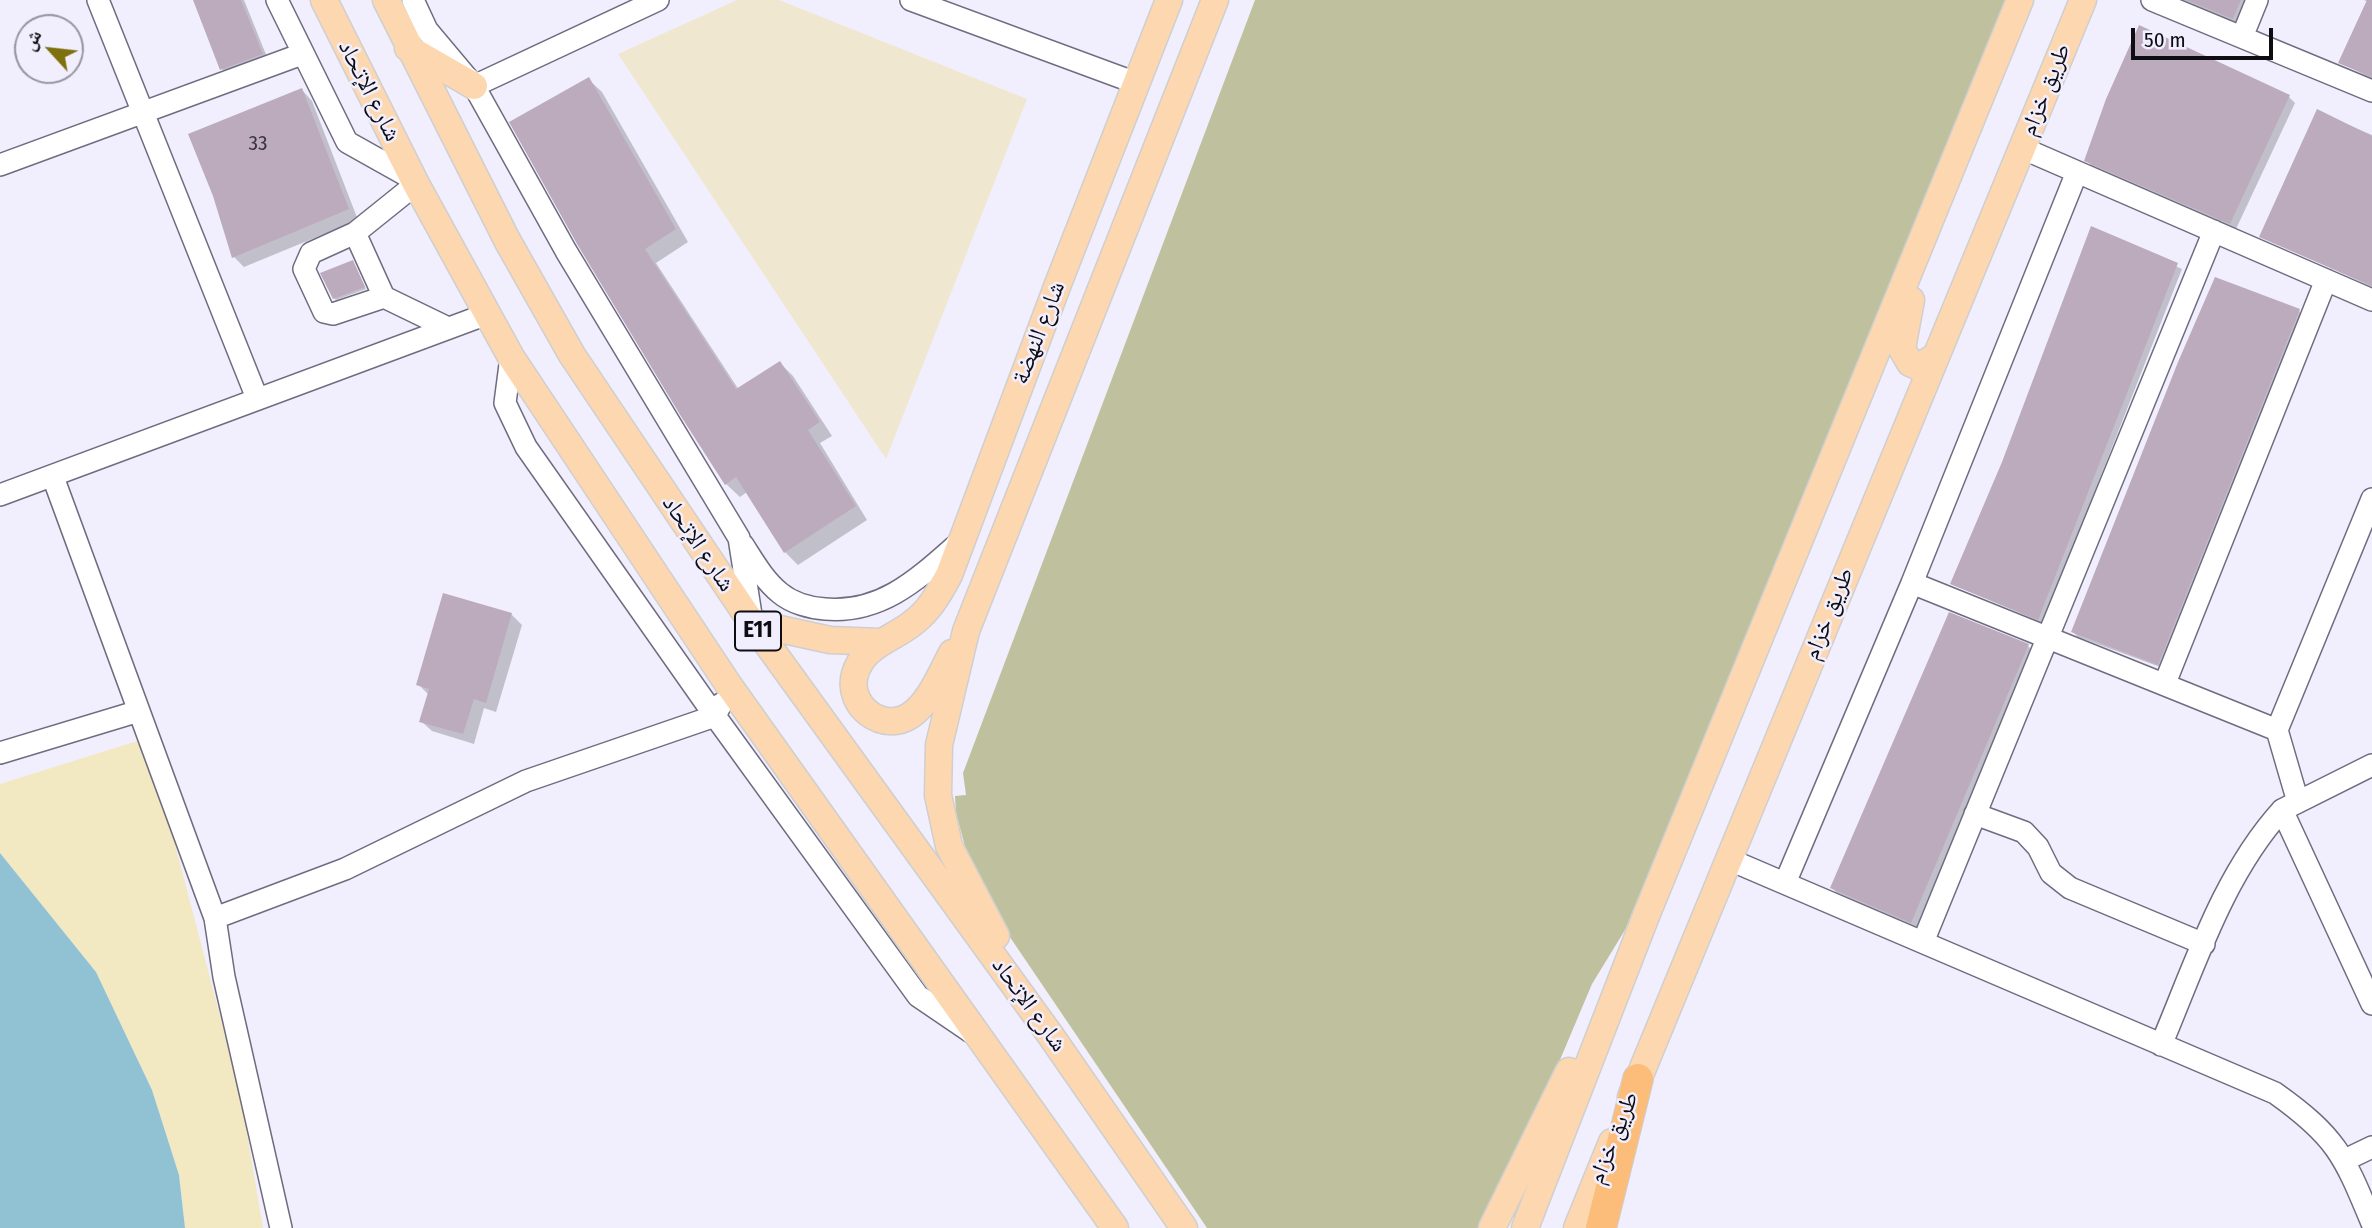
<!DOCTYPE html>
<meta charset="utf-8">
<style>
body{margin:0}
#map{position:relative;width:2372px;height:1228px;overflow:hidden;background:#f1effd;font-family:"Fira Sans Condensed","Noto Naskh Arabic",sans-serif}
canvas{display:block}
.north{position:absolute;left:14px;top:14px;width:70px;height:70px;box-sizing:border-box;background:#f1effd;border:2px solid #9695a0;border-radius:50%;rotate:297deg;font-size:19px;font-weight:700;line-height:28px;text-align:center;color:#0e0d14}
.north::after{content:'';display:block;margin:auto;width:24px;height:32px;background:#7f700f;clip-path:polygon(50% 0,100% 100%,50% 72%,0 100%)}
.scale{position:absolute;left:2131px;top:28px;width:142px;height:32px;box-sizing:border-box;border:4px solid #0e0d14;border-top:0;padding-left:9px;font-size:21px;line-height:24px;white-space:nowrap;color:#0e0d14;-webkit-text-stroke:5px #f1effd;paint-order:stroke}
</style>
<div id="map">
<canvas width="2372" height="1228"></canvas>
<div class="north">ش</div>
<div class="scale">50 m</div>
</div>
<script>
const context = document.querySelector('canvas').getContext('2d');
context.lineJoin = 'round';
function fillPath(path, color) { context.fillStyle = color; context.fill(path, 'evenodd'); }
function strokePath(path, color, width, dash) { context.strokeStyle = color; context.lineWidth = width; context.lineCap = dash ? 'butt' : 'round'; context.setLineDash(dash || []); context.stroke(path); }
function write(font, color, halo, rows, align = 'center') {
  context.font = font + ' "Fira Sans Condensed","Noto Naskh Arabic",sans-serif'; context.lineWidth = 5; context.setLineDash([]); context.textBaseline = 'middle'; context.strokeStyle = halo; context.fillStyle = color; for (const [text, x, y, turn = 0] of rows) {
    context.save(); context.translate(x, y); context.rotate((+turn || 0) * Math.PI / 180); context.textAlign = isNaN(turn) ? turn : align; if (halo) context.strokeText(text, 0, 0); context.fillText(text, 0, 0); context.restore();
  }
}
const education = new Path2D(`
 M737 0H779L1027 99 886 459 618 54Z`);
const green = new Path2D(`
 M1255 0H2007L1625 930 1592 984 1489 1228H1207L976 887 956 813 955 796 966 795 963 773Z`);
const sand = new Path2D(`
 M147 738 240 1092 263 1228H185L179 1175 152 1090 96 972 0 853V784Z`);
const water = new Path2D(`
 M0 853 96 972 152 1090 179 1175 185 1228H0Z`);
const shadow = new Path2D(`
 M195 0H244L269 62 229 77 222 69Z
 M2183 0H2248L2238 23Z
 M2364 0H2372V79L2340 62 2368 2Z
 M2140 28 2289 97 2295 103 2236 229 2092 166 2086 160Z
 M588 79 602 92 688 242 656 263 739 390 780 363 793 376 832 436 820 443 867 520 798 565 785 552 747 492 740 497 726 484 683 417Z
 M302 90 312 101 358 220 244 267 234 257Z
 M2318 112 2372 135V287L2262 236Z
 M2092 228 2182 269 2043 623 1952 584 2004 463Z
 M354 264 366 289 336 300 334 298Z
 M2299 311 2304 316 2163 668 2078 637 2073 632Z
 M511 614 522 625 496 712 484 708 474 744 432 731 421 721 429 695 418 684Z
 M2028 646 2034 652 1918 928 1838 894 1832 888Z`);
const building = new Path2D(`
 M193 0H241L263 54 220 70Z
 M2186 0H2241L2233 19Z
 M2367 0H2372V77L2338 63Z
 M2139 25 2290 95 2230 224 2084 161 2106 99Z
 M589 77 676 229 645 249 736 389 780 361 820 422 808 430 856 506 784 553 736 477 725 485 682 418 577 244 509 122Z
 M302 88 349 209 232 258 213 196 188 134Z
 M2317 109 2372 136V286L2259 237Z
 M2091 226 2178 263 2038 620 1950 584 2002 462Z
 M353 260 365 287 333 299 320 273Z
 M2215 277 2300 309 2158 665 2071 632 2178 362Z
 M443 593 512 613 486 703 474 699 463 734 419 722 429 689 416 685Z
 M1949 612 2029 644 1911 923 1830 888Z`);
const minor = new Path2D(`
 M98 0 257 398
 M277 0 347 142 413 179
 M413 0 427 30 474 86 566 251 739 538 752 621
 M911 0 1136 83
 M2152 0 2372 91
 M2242 37 2257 0
 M474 86 658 0
 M2022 148 2372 300
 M0 165 302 54
 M2077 172 1912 583 2277 730 2298 802
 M416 184 355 233 311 253 304 269 324 312 333 314 384 297 448 328
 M355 233 384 297
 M511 357 505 403 526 447 715 716 918 996 971 1032
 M53 477 215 918 224 977 281 1228
 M0 495 487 314
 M743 545C754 562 764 580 780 593 792 603 810 608 825 609 883 614 920 577 961 541
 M2165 683 2326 280
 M2277 730 2372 499
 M0 753 139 711
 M2372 765 2282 810 2372 1004
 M1975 814 2024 832 2038 847 2051 873 2070 888 2204 944
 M1728 859 2275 1093C2337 1137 2344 1156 2372 1223
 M1785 883 1912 583
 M215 918 345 869 526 781 715 716 721 704
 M1923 942 2214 231
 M2161 1045C2195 965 2223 875 2282 810
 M2345 1160 2372 1147`);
const major = new Path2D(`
 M324 0 416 184 511 357 730 687 1115 1228
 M386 0 507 240 572 355 752 623 1051 1036 1184 1228
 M408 48 474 86
 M1911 300 1902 349 1910 363 1919 367 1936 356
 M752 623 830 640 880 642
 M952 653C941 673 930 702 911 715 883 734 846 706 855 674 863 645 894 639 914 622 930 610 939 593 949 575L1058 284 1169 0
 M996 936 949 846 938 795 939 745 966 631 1215 0
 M1631 1097 2083 0
 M1492 1228 1569 1071
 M1525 1228 1646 916 2020 0
 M1577 1228 1612 1142`);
const highway = new Path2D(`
 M1601 1228 1638 1079`);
const numberNames = [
 ["33",258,144]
];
const shields = [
 [758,631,46]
];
const shieldNames = [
 ["E11",758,631]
];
const streetNames = [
 ["طريق خزام",2046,90,-68],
 ["شارع الإتحاد",369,91,63],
 ["شارع النهضة",1039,333,-69],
 ["شارع الإتحاد",698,544,56],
 ["طريق خزام",1829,614,-68],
 ["شارع الإتحاد",1029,1005,54],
 ["طريق خزام",1614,1138,-68]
];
fillPath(education, '#f0e7d1');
fillPath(green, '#bfc19e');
fillPath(sand, '#f2e8c2');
fillPath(water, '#91c2d3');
fillPath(shadow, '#0003');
fillPath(building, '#bcabbc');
strokePath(minor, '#6f6c80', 24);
strokePath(major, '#cfcfd0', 29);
strokePath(highway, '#cfcfd0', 32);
strokePath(minor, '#fff', 21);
strokePath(major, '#fdd7af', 26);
strokePath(highway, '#fbbd79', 30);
write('21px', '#3a343e', null, numberNames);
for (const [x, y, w] of shields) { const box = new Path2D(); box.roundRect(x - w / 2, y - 19.5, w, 39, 5); context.fillStyle = '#f1effd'; context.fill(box); strokePath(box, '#0e0d14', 2); }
write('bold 23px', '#0e0d14', null, shieldNames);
write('24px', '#0e0d14', '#f1effd', streetNames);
</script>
